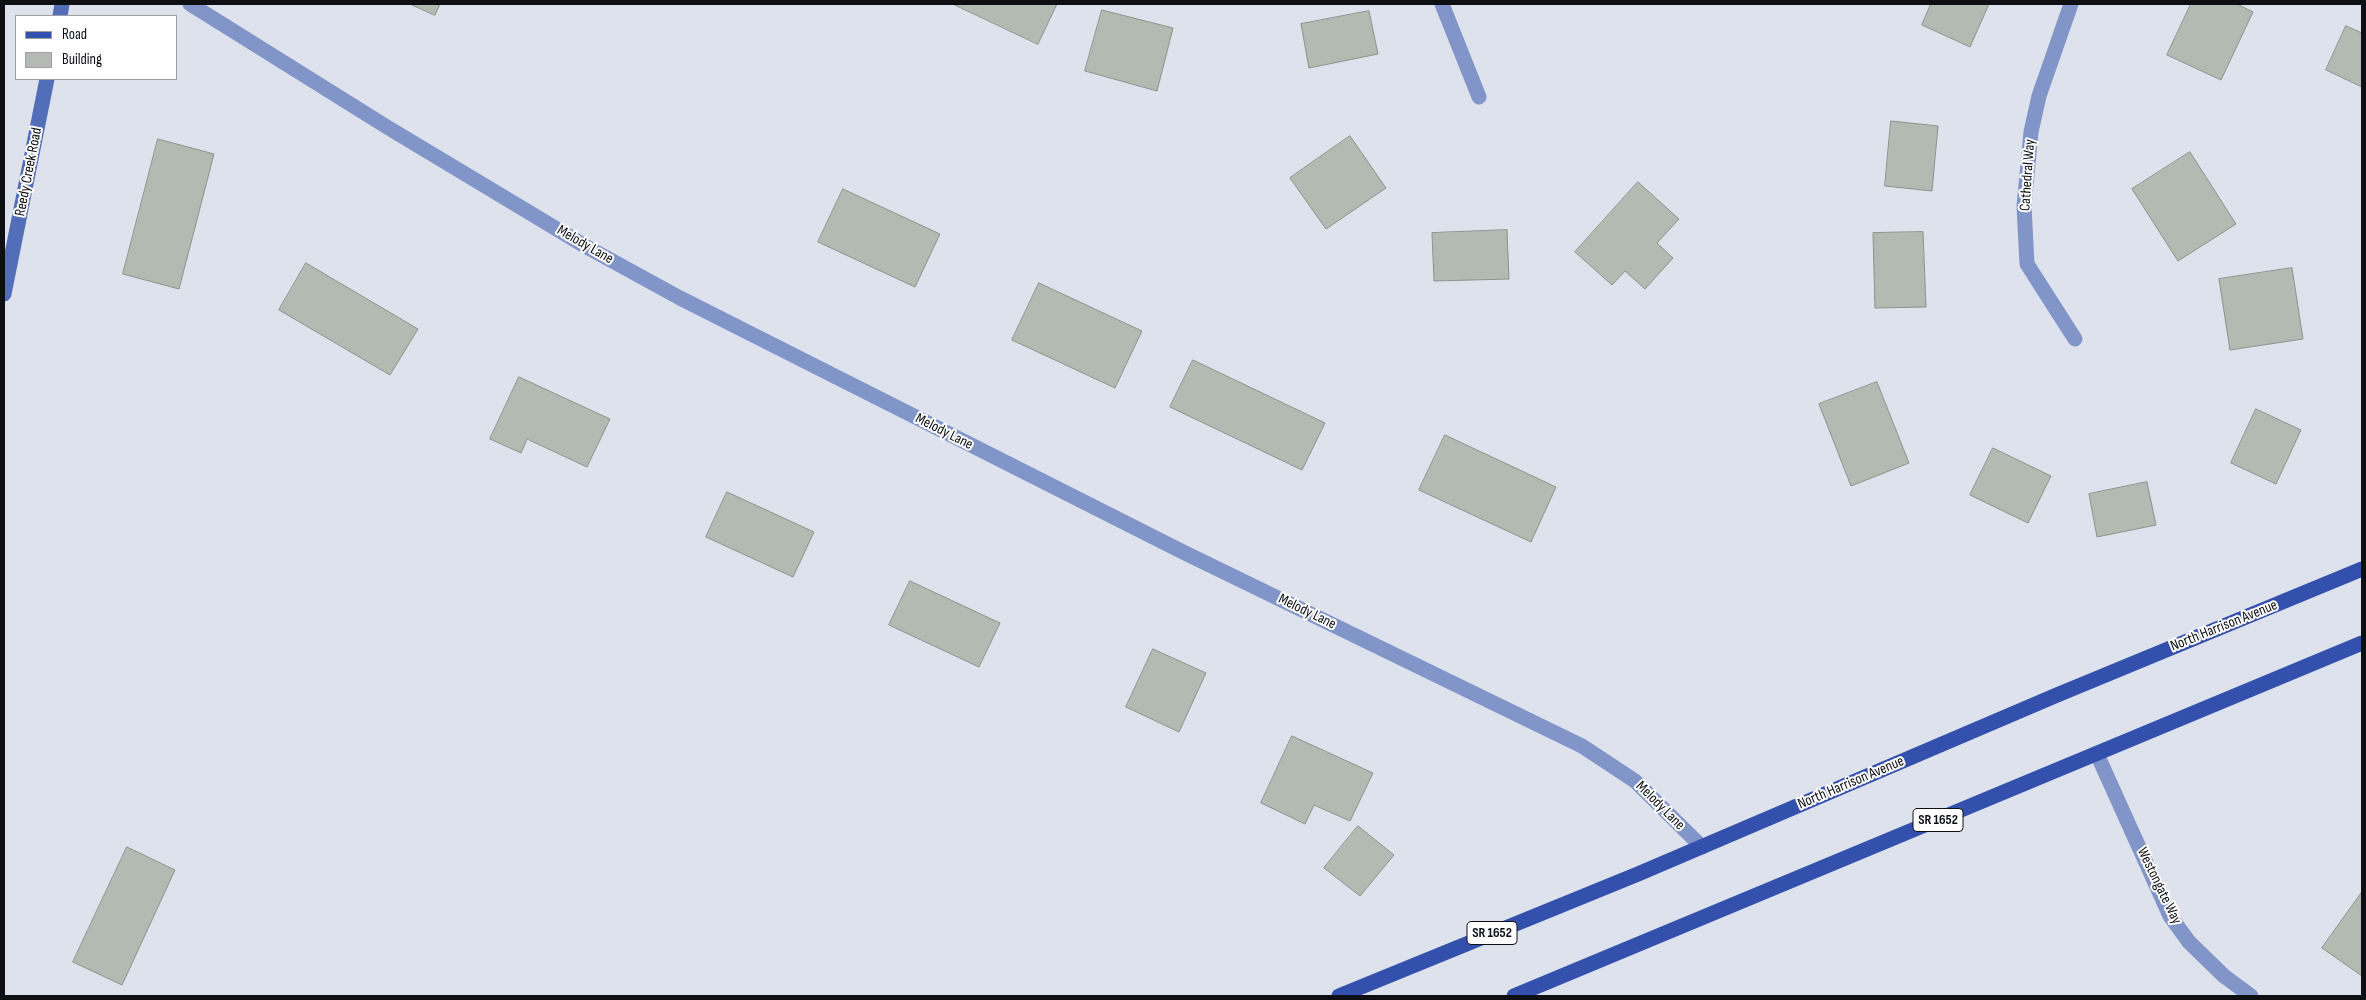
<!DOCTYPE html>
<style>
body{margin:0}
#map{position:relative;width:2366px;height:1000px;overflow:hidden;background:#dee2ed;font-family:"Sofia Sans Condensed",sans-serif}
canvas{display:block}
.frame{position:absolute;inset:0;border:5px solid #0d0f13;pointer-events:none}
.legend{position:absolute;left:15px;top:15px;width:162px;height:65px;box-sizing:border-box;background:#fff;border:1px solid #9e9fa1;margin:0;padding:6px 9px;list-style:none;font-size:15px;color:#0d0f13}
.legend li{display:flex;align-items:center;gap:10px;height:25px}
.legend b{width:25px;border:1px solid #9e9fa1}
</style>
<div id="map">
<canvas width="2366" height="1000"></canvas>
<div class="frame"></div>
<ul class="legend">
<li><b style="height:6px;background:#3450ad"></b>Road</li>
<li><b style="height:14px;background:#b2bab1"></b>Building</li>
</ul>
</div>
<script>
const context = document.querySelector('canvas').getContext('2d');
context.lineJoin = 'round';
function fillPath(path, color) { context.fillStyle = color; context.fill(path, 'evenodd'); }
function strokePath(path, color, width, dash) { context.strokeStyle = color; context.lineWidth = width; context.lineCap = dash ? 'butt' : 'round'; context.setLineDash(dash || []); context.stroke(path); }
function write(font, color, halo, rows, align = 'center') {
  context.font = font + ' "Sofia Sans Condensed",sans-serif'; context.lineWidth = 4; context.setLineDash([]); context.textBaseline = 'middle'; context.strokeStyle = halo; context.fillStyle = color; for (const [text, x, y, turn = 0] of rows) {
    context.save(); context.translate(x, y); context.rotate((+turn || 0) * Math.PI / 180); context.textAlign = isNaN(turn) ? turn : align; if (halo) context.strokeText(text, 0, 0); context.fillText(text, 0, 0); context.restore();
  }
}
const building = new Path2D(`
 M410 4H440L435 15Z
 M953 4H1057L1038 44Z
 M1931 4H1989L1970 47 1922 25Z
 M2191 4H2237L2253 12 2221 80 2167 55Z
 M1102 10 1173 28 1157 91 1085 71Z
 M1369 11 1378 54 1309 68 1301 24Z
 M2346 26 2362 33V87L2326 70Z
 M1891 121 1938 126 1932 191 1885 186Z
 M1350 136 1386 188 1326 229 1290 178Z
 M158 139 214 154 179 289 123 274Z
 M2190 152 2236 224 2178 261 2132 189Z
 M1638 182 1679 219 1657 243 1673 258 1645 289 1625 271 1612 285 1575 252Z
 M843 189 940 234 915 287 818 242Z
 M1507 230 1509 279 1434 281 1432 233Z
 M1923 232 1926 307 1875 308 1873 233Z
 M306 263 418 329 390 375 279 310Z
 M2292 268 2303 339 2230 350 2219 279Z
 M1039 283 1142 331 1115 388 1012 340Z
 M1193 360 1325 423 1302 470 1170 407Z
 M519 377 610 419 587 467 527 439 521 453 490 439Z
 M1877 382 1909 463 1851 486 1819 404Z
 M2256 409 2301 430 2276 484 2231 463Z
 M1445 435 1556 487 1531 542 1419 490Z
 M1993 448 2051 476 2028 523 1970 495Z
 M2147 482 2156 525 2097 537 2089 494Z
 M727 492 814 532 793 577 706 537Z
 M910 581 1000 623 979 667 889 625Z
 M1153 649 1206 673 1179 732 1126 707Z
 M1292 736 1373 773 1350 821 1314 805 1305 824 1261 803Z
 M1358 826 1394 855 1360 896 1324 868Z
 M127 847 175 870 122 985 73 962Z
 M2362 892V976L2322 948Z`);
const street = new Path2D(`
 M190 4 387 127 585 246 680 298 1183 552 1582 746 1635 781 1702 847
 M1442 4 1479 97
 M2071 4 2039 96 2031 132 2024 206 2027 264 2075 339
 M2097 754 2170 916 2189 942 2224 976 2251 996`);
const secondary = new Path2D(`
 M60 16 62 4
 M4 294 47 79`);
const primary = new Path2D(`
 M1339 996 1638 874 2057 695 2362 569
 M1514 996 2362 643`);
const shields = [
 [1938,820,50],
 [1492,933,50]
];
const shieldNames = [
 ["SR 1652",1938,820],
 ["SR 1652",1492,933]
];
const streetNames = [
 ["Reedy Creek Road",29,172,-79],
 ["Cathedral Way",2028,175,-86],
 ["Melody Lane",585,245,30],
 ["Melody Lane",944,432,27],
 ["Melody Lane",1307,612,26],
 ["North Harrison Avenue",2224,626,-22],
 ["North Harrison Avenue",1851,783,-23],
 ["Melody Lane",1660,806,45],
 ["Westongate Way",2159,886,64]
];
fillPath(building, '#b2bab1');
strokePath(building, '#8b938a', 1);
strokePath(street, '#8195c9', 15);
strokePath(secondary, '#536eb9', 15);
strokePath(primary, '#3450ad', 15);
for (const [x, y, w] of shields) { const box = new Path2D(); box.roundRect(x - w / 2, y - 11.5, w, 23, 4); context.fillStyle = '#fff'; context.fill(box); strokePath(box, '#0d0f13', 1); }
write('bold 14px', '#0d0f13', null, shieldNames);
write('15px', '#0d0f13', '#fff', streetNames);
</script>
